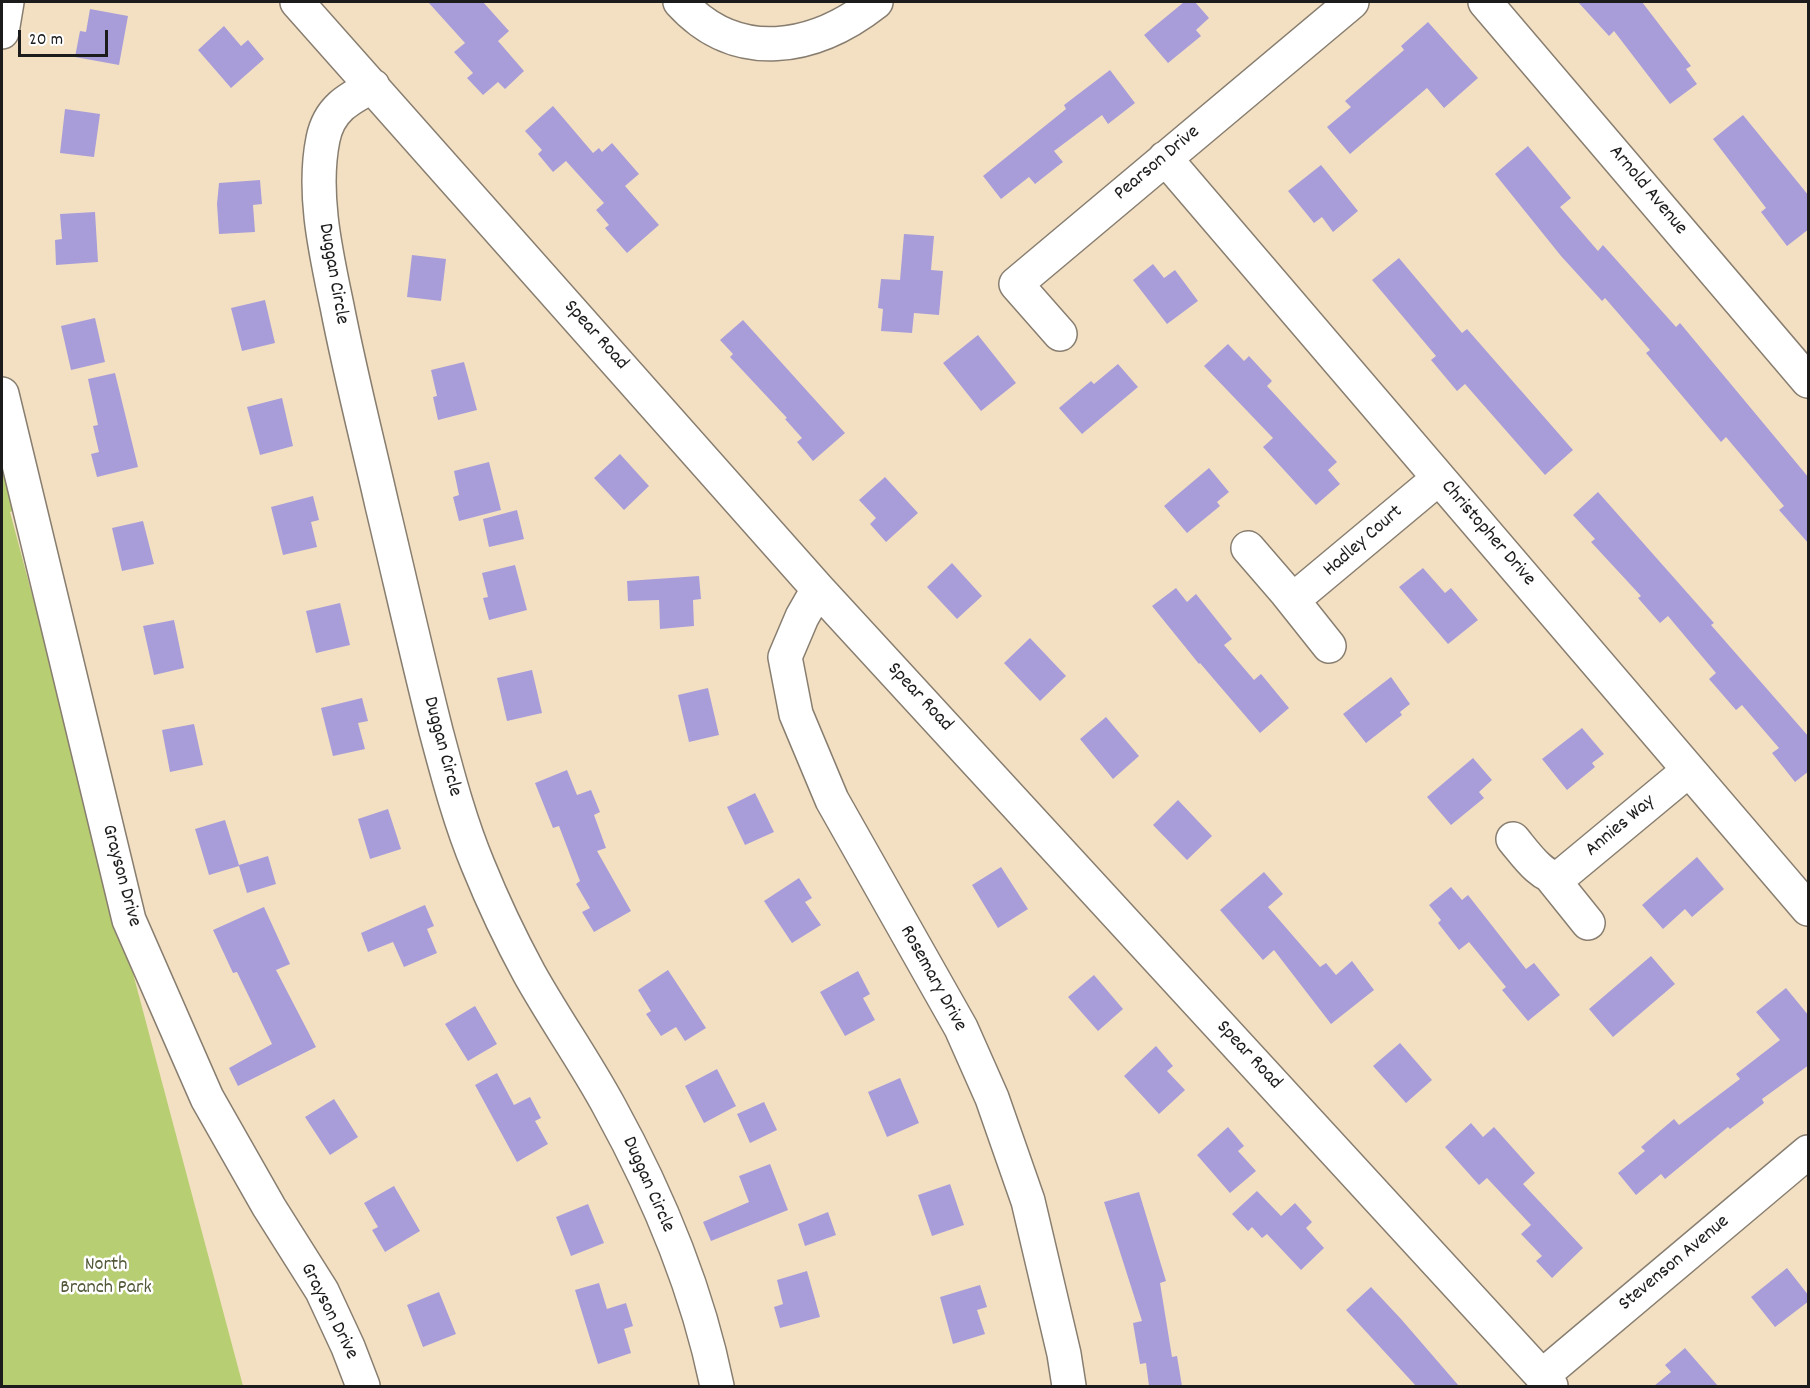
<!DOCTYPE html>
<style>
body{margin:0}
#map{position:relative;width:1810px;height:1388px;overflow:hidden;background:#f3e0c3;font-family:Dekko,sans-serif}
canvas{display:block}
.frame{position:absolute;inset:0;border:3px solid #1c1c1c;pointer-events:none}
.scale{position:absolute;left:18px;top:30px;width:90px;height:27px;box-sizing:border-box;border:3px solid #1c1c1c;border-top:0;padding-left:8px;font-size:18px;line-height:21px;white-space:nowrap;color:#1c1c1c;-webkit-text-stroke:4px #fff;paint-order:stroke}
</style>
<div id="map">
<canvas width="1810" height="1388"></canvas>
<div class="frame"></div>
<div class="scale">20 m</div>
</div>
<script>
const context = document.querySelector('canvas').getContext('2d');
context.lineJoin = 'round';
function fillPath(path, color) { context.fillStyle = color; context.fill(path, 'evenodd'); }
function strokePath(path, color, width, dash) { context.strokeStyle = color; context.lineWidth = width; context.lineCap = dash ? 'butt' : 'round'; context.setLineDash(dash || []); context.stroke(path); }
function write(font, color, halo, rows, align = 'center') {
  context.font = font + ' Dekko,sans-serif'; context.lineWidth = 5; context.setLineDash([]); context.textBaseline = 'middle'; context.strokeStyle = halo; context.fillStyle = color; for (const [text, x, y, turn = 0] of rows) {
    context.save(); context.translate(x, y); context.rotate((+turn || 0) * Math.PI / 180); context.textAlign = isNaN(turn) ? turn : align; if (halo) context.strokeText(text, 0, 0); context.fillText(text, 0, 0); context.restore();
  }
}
const green = new Path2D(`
 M20 399 39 500 10 512 243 1386H2V401Z`);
const building = new Path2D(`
 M428 2H483L509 31 498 41 524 71 505 89 498 82 483 95 467 78 473 73 454 52 465 43Z
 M1184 2H1195L1209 18 1196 30 1201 36 1168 63 1144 35Z
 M1578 2H1642L1691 66 1686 69 1697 84 1670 104 1614 31 1609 36Z
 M90 9 128 16 119 65 75 57 80 31 86 32Z
 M1428 22 1478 78 1444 108 1427 88 1350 154 1327 127 1351 107 1345 101 1404 50 1401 46Z
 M224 26 241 46 248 40 264 59 231 88 198 50Z
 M1110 70 1135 103 1108 124 1102 115 1054 151 1063 162 1035 184 1029 177 1001 199 983 176 1066 109 1064 105Z
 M553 106 593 153 599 148 602 152 612 143 639 174 625 186 659 225 627 253 605 228 609 225 596 210 604 203 566 161 553 172 538 154 542 150 525 131Z
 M65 109 100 114 94 157 60 153Z
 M1743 115 1809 196V229L1787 246 1761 212 1766 208 1713 139Z
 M1528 146 1571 198 1560 207 1598 251 1603 245 1676 327 1680 323 1809 478V544L1779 510 1784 506 1726 437 1721 442 1646 353 1650 350 1605 298 1602 301 1561 256 1495 174Z
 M1321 165 1358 211 1333 232 1322 217 1314 223 1288 191Z
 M260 180 262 204 253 205 255 232 219 234 217 204 219 183Z
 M95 212 98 262 56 265 55 240 62 239 60 214Z
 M904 234 934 236 931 270 943 271 939 315 914 313 912 333 881 331 883 309 878 308 881 279 900 280Z
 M412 255 446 259 441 301 407 297Z
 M1399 258 1462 333 1467 329 1573 450 1545 475 1465 384 1457 391 1431 360 1436 356 1372 280Z
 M1153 264 1164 278 1175 270 1198 301 1167 324 1133 280Z
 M265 300 275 343 242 351 231 308Z
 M95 318 105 362 71 370 61 326Z
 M743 320 845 433 813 461 797 442 802 438 785 419 787 418 730 357 733 354 720 340Z
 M978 335 1016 383 981 411 943 363Z
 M1228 344 1244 361 1249 356 1272 381 1267 386 1337 462 1328 470 1340 484 1316 505 1263 447 1273 438 1204 366Z
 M464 362 477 410 438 420 433 397 437 396 431 370Z
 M1118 364 1138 387 1082 434 1059 408 1091 381 1094 384Z
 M115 373 138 467 97 477 91 454 99 452 93 426 98 425 88 379Z
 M282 398 293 446 260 455 247 407Z
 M620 454 649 486 624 510 594 478Z
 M489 462 501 510 459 521 453 497 459 495 454 471Z
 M1209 468 1229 492 1217 502 1220 506 1187 533 1164 506Z
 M885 477 918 513 886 542 870 524 876 518 859 500Z
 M1598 492 1714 623 1711 625 1809 737V771L1795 782 1772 753 1779 748 1742 705 1736 710 1709 679 1716 673 1668 616 1660 623 1638 598 1641 596 1591 542 1595 539 1573 515Z
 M313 496 319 520 311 522 317 547 283 555 271 507Z
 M517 510 524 539 489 547 483 519Z
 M143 521 154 564 122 571 112 528Z
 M952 563 982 596 957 619 927 587Z
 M515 565 527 610 489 620 483 598 488 597 482 573Z
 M1423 568 1445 593 1451 588 1478 620 1448 644 1399 587Z
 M699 576 701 599 693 600 694 626 660 629 659 600 628 601 627 581Z
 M1176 588 1187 602 1196 594 1232 639 1224 645 1254 680 1261 674 1289 708 1260 733 1200 663 1199 664 1152 606Z
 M340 603 350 645 316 653 306 611Z
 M174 620 184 668 154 675 143 626Z
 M1030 638 1066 676 1040 701 1004 663Z
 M532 670 542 713 507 721 497 678Z
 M1391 677 1410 704 1400 712 1402 715 1366 743 1343 714Z
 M708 688 719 735 689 742 678 695Z
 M362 698 368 721 358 723 365 749 333 756 321 708Z
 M1106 717 1139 756 1113 779 1080 739Z
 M194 724 203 765 170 772 162 730Z
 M1582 728 1604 754 1592 763 1595 767 1567 790 1542 759Z
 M1473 758 1492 780 1479 792 1484 798 1451 825 1427 797Z
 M567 770 577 795 591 790 600 812 594 815 606 848 597 851 631 911 594 932 582 912 590 908 576 884 580 881 559 826 553 828 535 783Z
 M755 793 774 832 745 845 727 807Z
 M1178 800 1212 836 1187 860 1153 825Z
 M388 809 401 849 370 859 358 819Z
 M225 820 239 865 268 856 276 884 247 893 239 866 209 875 195 829Z
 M1697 857 1724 889 1692 917 1685 909 1663 929 1642 905Z
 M1001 867 1028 909 998 928 972 885Z
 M1264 872 1283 894 1268 907 1320 967 1326 963 1336 975 1352 961 1374 990 1331 1024 1274 950 1263 960 1220 910Z
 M799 878 812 898 805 902 821 925 792 943 764 901Z
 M1451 887 1462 900 1468 895 1526 969 1534 963 1560 995 1528 1021 1502 990 1506 987 1469 942 1459 950 1438 923 1441 920 1429 905Z
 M425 905 434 926 427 929 437 953 404 967 393 942 368 952 361 933Z
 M264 907 290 964 276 970 316 1047 238 1086 229 1068 272 1044 237 972 233 973 213 930Z
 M1651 956 1675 984 1613 1037 1589 1009Z
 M668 970 706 1028 685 1041 676 1027 661 1036 646 1014 651 1011 638 990Z
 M858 971 870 994 863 998 875 1020 845 1036 820 992Z
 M1094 975 1123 1009 1098 1031 1068 997Z
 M1786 988 1809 1016V1065L1762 1099 1764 1103 1730 1129 1728 1127 1665 1179 1661 1174 1636 1195 1618 1173 1645 1151 1641 1147 1674 1119 1679 1125 1740 1079 1736 1074 1780 1040 1756 1012Z
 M475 1006 497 1044 468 1061 445 1024Z
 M1400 1043 1432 1080 1406 1103 1373 1066Z
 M1156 1046 1173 1066 1167 1071 1185 1090 1159 1114 1124 1076Z
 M717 1069 736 1106 704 1123 685 1086Z
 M497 1073 514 1105 530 1097 541 1118 535 1121 548 1144 517 1162 475 1085Z
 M900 1078 919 1123 887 1137 868 1092Z
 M334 1099 358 1137 330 1155 305 1117Z
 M764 1102 777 1130 750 1143 737 1114Z
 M1471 1123 1483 1137 1494 1127 1535 1173 1523 1184 1583 1248 1552 1278 1536 1261 1542 1256 1521 1234 1531 1225 1487 1178 1479 1185 1445 1147Z
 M1228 1127 1244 1146 1238 1151 1256 1171 1230 1193 1197 1155Z
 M770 1164 788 1210 711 1241 703 1222 749 1202 739 1176Z
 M950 1184 964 1225 932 1236 918 1195Z
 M394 1186 420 1231 385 1252 372 1230 378 1227 364 1203Z
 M1257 1191 1281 1216 1295 1203 1312 1222 1306 1228 1324 1248 1301 1270 1267 1234 1262 1238 1252 1227 1248 1231 1232 1214Z
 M1139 1192 1166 1281 1160 1283 1172 1357 1177 1356 1182 1386H1149L1146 1363 1140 1364 1133 1323 1142 1321 1104 1202Z
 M588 1204 604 1243 571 1256 556 1217Z
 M828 1212 836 1235 805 1246 798 1224Z
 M1787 1268 1809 1296V1301L1775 1327 1751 1297Z
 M807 1271 820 1317 780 1328 774 1307 783 1304 777 1280Z
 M599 1283 607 1309 626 1303 633 1326 624 1329 631 1353 598 1364 575 1290Z
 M980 1285 987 1307 977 1310 985 1334 953 1344 940 1297Z
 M1371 1287 1401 1319 1459 1386H1416L1346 1310Z
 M439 1292 456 1334 423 1347 407 1305Z
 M1685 1348 1718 1386H1654L1671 1372 1665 1365Z`);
const minor = new Path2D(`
 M297 2 818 589 1551 1386
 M680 2C737 65 815 50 876 2
 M1485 2 1808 381
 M2 32 7 2
 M373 86C348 99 329 109 323 139 312 193 326 253 337 306 350 373 367 439 382 505 400 580 417 656 436 731 448 776 460 822 478 865 493 902 510 938 529 973 554 1018 584 1060 609 1106 657 1193 697 1288 717 1386
 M1165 158 1808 909
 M1060 334 1016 284 1352 2
 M2 394 129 920 207 1098 269 1207 322 1291 348 1347 363 1386
 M1248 548 1286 592 1294 595 1300 594 1439 478
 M818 589 802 617 785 657 796 714 832 800 961 1028 992 1098 1028 1201 1064 1354 1069 1386
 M1286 592 1329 646
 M1513 839C1524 852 1543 880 1560 877L1689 770
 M1551 877 1588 923
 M1542 1376 1808 1152`);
const streetNames = [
 ["Pearson Drive",1158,164,-40],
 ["Arnold Avenue",1647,191,50],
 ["Duggan Circle",332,274,80],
 ["Spear Road",595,336,48],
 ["Christopher Drive",1487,534,49],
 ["Hadley Court",1364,542,-41],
 ["Spear Road",919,698,47],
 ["Duggan Circle",441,747,75],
 ["Annies Way",1621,827,-40],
 ["Grayson Drive",120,876,75],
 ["Rosemary Drive",932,979,61],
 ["Spear Road",1248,1056,47],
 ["Duggan Circle",647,1185,66],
 ["Stevenson Avenue",1675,1264,-40],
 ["Grayson Drive",328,1312,63]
];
const parkNames = [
 ["North",106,1266],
 ["Branch Park",106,1289]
];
fillPath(green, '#b8ce72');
fillPath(building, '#a89dd9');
strokePath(minor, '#887e70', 36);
strokePath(minor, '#fff', 33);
write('20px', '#1c1c1c', '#fff', streetNames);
write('20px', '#535a3a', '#fff', parkNames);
</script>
